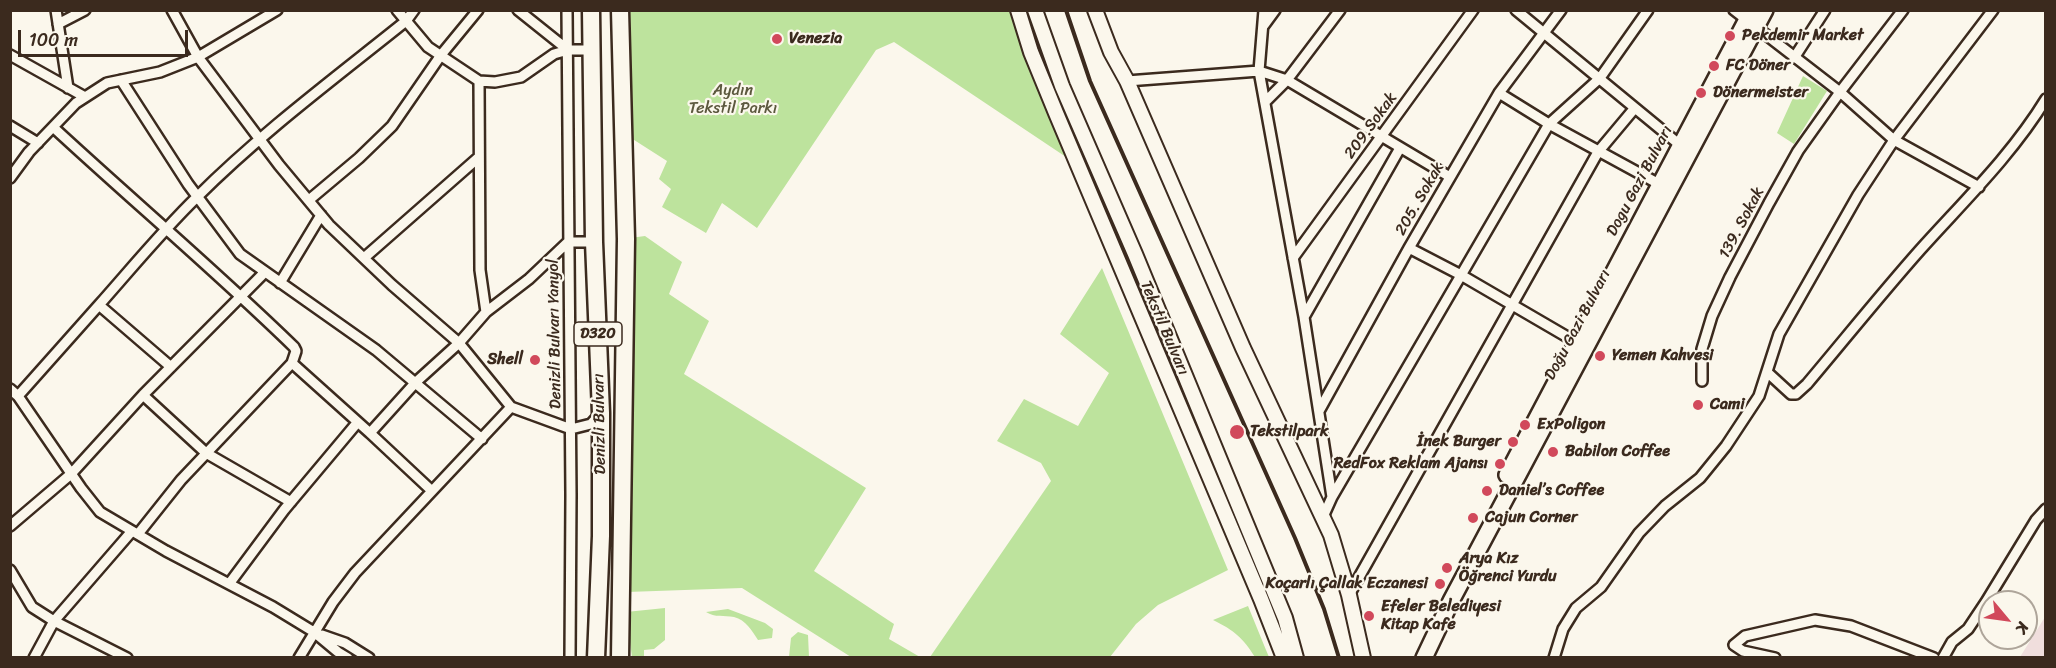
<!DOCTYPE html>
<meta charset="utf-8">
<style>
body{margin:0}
#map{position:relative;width:2056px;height:668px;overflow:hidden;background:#fbf7ec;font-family:Sriracha,sans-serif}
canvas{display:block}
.frame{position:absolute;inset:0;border:12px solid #3b2a1e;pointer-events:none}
.north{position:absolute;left:1978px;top:590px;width:60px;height:60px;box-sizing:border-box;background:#fbf7ec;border:2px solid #aea59a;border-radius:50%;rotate:119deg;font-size:16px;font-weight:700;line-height:24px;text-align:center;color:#3b2a1e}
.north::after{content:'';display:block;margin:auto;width:21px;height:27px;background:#d1495b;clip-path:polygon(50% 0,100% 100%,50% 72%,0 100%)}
.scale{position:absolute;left:18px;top:30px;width:170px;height:27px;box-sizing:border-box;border:3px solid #3b2a1e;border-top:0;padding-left:8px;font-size:18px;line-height:21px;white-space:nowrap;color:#3b2a1e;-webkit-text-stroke:4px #fbf7ec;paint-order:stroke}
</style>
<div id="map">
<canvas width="2056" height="668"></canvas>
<div class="frame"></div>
<div class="north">K</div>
<div class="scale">100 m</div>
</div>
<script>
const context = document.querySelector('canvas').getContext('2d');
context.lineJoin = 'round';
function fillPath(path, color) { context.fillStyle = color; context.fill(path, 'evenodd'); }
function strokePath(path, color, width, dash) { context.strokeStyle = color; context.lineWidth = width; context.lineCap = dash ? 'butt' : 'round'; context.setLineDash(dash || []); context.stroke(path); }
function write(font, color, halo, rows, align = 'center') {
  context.font = font + ' Sriracha,sans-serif'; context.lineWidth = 4.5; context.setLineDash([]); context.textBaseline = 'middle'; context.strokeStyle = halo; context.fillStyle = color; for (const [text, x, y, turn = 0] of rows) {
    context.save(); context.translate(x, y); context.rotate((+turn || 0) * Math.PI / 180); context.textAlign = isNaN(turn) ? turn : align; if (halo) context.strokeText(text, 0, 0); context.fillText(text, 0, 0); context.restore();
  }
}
const built = new Path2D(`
 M2045 617V657H2020Z`);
const green = new Path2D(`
 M630 11H1013L1066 157 894 42 876 50 757 228 722 203 706 233 662 207 671 189 659 179 667 161 631 138Z
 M1803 76 1827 91 1794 144 1777 133Z
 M645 236 682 262 669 294 709 321 684 374 866 488 814 571 894 624 889 639 920 657H851L742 588 627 592 630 238Z
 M1102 268 1228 570 1158 605 1136 624 1110 657H930L1051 481 1041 463 997 441 1024 399 1078 426 1109 373 1060 334Z
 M1248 606 1266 650 1269 657H1255C1242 637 1235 631 1213 620Z
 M665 608V640L654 649 644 650V657H632L626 612Z
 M728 609 765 623 773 629 772 638 758 640C752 631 746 620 734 617 724 615 715 618 706 612Z
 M798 632 808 635 809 657H789L791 638Z`);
const street = new Path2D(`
 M56 10 68 88
 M172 10 198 57 277 10
 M397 10 428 47 479 81 480 270 486 312
 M518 10 568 50
 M567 10 571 495 570 658
 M1264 10 1259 71 1304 317 1332 497 1323 517
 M1516 10 1680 145
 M1734 10 1840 92 1894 140 1979 187
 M58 24 85 10
 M1264 25 1275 10
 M10 55 85 97
 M1794 58 1825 10
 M121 80 188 184 240 254 376 350 482 439
 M479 81 495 82 521 77 554 54 568 50H591
 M1127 81 1259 71 1287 80 1450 177
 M1499 93 1549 124 1659 184
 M1265 102 1287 80 1340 10
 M10 126 38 143
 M53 127C133 201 216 271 294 347L296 351 292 363 370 433
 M10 178 29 152 76 103 107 83 160 72 198 57 279 165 329 225 392 285 459 343 511 407
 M309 200 359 158 392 126 441 55 478 10
 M1409 248 1461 275 1576 342
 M364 258 479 157
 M1293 258 1473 10
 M280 283 321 215
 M99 305C131 269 162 231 197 197 261 133 335 78 406 21L414 10
 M1304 317 1400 148
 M1767 372 1791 394H1796L1807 384C1845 339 1881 294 1920 250 1964 201 2011 156 2046 99
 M1702 381V349L1712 316 1730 277 1769 203 1798 151 1840 92 1903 10
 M10 389 18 396 81 488 100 512 166 551 273 607 314 632 338 652 348 658
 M143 395 265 272
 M18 396 99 305 171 367
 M1319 411 1409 248 1499 93 1561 10
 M432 491 370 433 416 382 459 343 486 312 529 279 568 242H594
 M1332 497 1549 124 1600 78 1648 10
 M10 526 71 474 143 395 206 453 291 502
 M138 534 181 480 292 363
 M10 570 32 607 54 621 127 658
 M229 584 284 510 357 423
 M1349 595 1598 152 1634 109
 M322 635 345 643 369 658
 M34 658 54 621 132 531
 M299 658 333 602 355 573 511 407 571 429 591 424 600 414
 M1554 658 1563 629 1576 608 1601 587 1639 533 1665 506 1700 478 1726 446 1759 396 1779 334 1858 195 1894 140 1993 10
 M1775 658 1743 651 1734 645 1745 636 1815 620 1851 626 1934 658
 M1943 658 1952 642 1968 629 1986 602 2036 520 2046 509`);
const secondary = new Path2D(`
 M1018 10 1031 52 1056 113 1261 599 1284 658
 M1035 10 1062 86 1135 254 1285 618 1296 658
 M1095 10 1111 52 1127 81 1243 348 1331 535 1349 595 1363 658`);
const primary = new Path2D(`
 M1507 475 1752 10
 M1424 658 1451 601 1765 10`);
const highway = new Path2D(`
 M591 10 594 242 601 413V536L596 658
 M620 10 626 239 620 658`);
const rail = new Path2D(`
 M1066 10 1090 81 1295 538 1324 609 1339 658`);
const markers = [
 [1730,36,6,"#d1495b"],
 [777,39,6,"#d1495b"],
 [1714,66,6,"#d1495b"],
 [1701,93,6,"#d1495b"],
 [1600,356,6,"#d1495b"],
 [535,360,6,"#d1495b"],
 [1698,405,6,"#d1495b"],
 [1525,425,6,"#d1495b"],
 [1237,432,8,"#d1495b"],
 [1513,442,6,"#d1495b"],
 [1553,452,6,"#d1495b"],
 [1500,464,6,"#d1495b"],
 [1487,491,6,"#d1495b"],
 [1473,518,6,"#d1495b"],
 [1447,568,6,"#d1495b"],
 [1440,584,6,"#d1495b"],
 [1369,616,6,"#d1495b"]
];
const shields = [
 [598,334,48]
];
const shieldNames = [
 ["D320",598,334]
];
const poiNames = [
 ["Pekdemir Market",1742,36],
 ["Venezia",789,39],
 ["FC Döner",1726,66],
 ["Dönermeister",1713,93],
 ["Yemen Kahvesi",1612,356],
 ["Shell",523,360,"right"],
 ["Cami",1710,405],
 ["ExPoligon",1537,425],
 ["Tekstilpark",1250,432],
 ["İnek Burger",1501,442,"right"],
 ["Babilon Coffee",1565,452],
 ["RedFox Reklam Ajansı",1488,464,"right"],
 ["Daniel’s Coffee",1499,491],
 ["Cajun Corner",1485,518],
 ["Arya Kız",1459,559],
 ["Öğrenci Yurdu",1459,577],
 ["Koçarlı Çallak Eczanesi",1428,584,"right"],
 ["Efeler Belediyesi",1381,607],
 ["Kitap Kafe",1381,625]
];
const parkNames = [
 ["Aydın",733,91],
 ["Tekstil Parkı",733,109]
];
const streetNames = [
 ["209.Sokak",1371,126,-54],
 ["Dogu Gazi Bulvarı",1640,181,-62],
 ["205. Sokak",1420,199,-60],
 ["139. Sokak",1742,223,-62],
 ["Doğu Gazi Bulvarı",1578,325,-62],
 ["Tekstil Bulvarı",1164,328,67],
 ["Denizli Bulvarı Yanyol",555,334,-91],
 ["Denizli Bulvarı",600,424,-91]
];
fillPath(built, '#f0dedd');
fillPath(green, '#bde39d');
strokePath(street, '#3b2a1e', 14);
strokePath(secondary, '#3b2a1e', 18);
strokePath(primary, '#3b2a1e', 20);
strokePath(highway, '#3b2a1e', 21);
strokePath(street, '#fbf7ec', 9);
strokePath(secondary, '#fbf7ec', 14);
strokePath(primary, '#fbf7ec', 15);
strokePath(highway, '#fbf7ec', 16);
strokePath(rail, '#3b2a1e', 4);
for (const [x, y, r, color] of markers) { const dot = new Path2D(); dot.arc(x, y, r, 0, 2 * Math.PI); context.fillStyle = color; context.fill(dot); strokePath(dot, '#fbf7ec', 2); }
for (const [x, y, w] of shields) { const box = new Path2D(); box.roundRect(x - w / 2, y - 12, w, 24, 4.5); context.fillStyle = '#fbf7ec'; context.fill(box); strokePath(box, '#3b2a1e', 1.5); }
write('bold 15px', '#3b2a1e', null, shieldNames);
write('bold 16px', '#3b2a1e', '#fbf7ec', poiNames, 'left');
write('16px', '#5c583e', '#fbf7ec', parkNames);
write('16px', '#3b2a1e', '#fbf7ec', streetNames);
</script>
